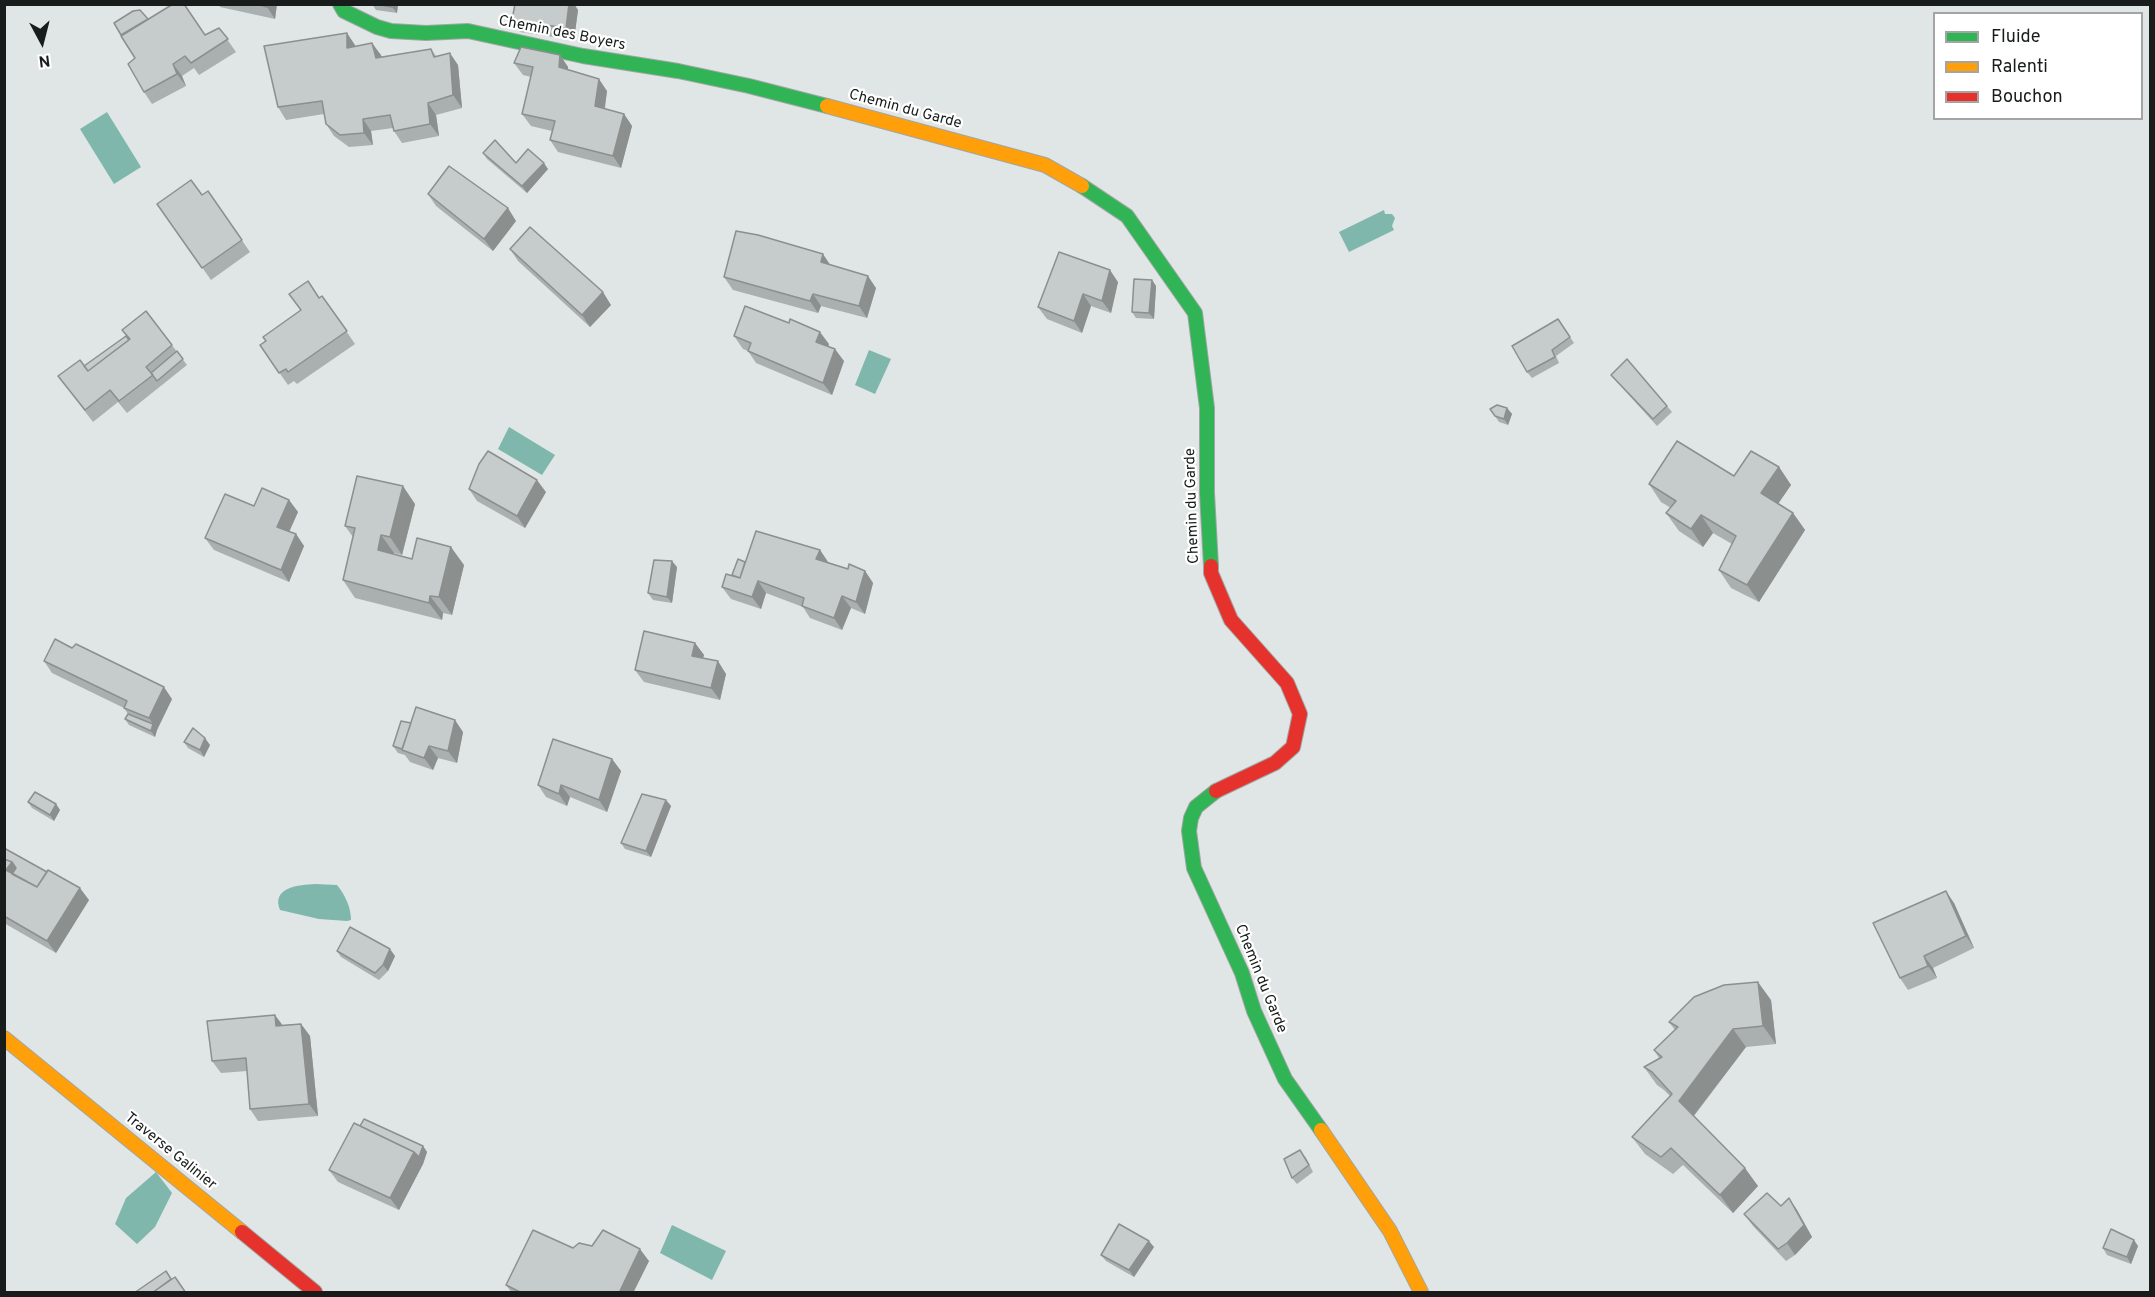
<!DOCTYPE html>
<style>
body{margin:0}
#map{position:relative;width:2155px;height:1297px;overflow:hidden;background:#dfe6e5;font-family:Overpass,sans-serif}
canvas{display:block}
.frame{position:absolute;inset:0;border:6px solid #181d1c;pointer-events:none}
.legend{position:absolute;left:1933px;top:12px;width:210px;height:108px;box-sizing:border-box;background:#fff;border:2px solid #a3a5a4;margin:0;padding:8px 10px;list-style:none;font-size:18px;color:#181d1c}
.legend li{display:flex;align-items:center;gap:12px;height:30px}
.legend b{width:30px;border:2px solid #a3a5a4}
.north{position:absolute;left:12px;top:12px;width:60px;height:60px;-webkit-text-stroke:4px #fff;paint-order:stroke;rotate:173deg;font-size:16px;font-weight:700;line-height:24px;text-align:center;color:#181d1c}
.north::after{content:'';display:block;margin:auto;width:21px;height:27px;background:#181d1c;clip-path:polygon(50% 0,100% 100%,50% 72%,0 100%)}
</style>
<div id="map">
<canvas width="2155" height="1297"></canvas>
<div class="frame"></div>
<ul class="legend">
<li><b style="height:8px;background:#30b455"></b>Fluide</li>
<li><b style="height:8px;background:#ff9f0a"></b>Ralenti</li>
<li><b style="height:8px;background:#e5322d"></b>Bouchon</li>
</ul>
<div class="north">N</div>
</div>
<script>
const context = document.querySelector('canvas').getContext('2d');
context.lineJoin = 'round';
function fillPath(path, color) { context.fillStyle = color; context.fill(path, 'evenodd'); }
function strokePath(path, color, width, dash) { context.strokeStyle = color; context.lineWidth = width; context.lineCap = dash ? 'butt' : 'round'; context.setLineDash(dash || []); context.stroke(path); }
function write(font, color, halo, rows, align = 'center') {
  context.font = font + ' Overpass,sans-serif'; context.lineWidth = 4.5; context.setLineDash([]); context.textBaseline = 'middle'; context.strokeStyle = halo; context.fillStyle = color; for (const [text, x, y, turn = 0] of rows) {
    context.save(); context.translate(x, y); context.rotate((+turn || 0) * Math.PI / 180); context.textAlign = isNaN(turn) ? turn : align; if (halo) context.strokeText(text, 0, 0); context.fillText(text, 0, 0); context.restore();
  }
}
const water = new Path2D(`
 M107 112 141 167 114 184 80 129Z
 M1384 210 1385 214H1392L1395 218 1392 226 1394 230 1349 252 1339 232Z
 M869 350 891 359 875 394 855 385Z
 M509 427 555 455 542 475 498 449Z
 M315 884 337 885C345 895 351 907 351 920L347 921 319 919 280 910C271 887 299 885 315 884Z
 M156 1172 172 1193 155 1227 137 1244 115 1224 126 1198Z
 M672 1225 726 1251 712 1280 660 1253Z`);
const fast = new Path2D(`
 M340 4 344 11 377 27 391 31 426 33 468 31 583 56 678 71 749 86 827 106
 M1082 186 1127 216 1195 313 1207 408V493L1211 566
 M1216 791 1196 807 1191 818 1189 831 1194 868 1242 973 1254 1011 1285 1079 1321 1130`);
const slow = new Path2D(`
 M827 106 1045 165 1082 186
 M4 1038 242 1232
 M1321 1130 1390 1231 1421 1292`);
const jam = new Path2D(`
 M1211 566V573L1231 620 1287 683 1300 714 1293 747 1275 763 1216 791
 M242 1232 315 1292`);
const wall = new Path2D(`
 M219 4H277L275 19 220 7Z
 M372 4H398L397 13 376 10Z
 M515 4H574L578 10 574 40 520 32 512 20Z
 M148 19 205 35 219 28 236 52 199 75 194 68 182 76 186 86 152 104 144 92 135 58 121 35Z
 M347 33 355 47 372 43 381 57 431 49 436 56 458 65 462 108 436 115 439 136 402 143 394 131 393 128 371 131 373 145 349 147 334 136 326 124 324 114 286 120 278 107Z
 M560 55 568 67V70L607 91 605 109 624 114 632 126 621 168 558 152 550 140 552 131 531 126 522 114 531 77 523 75 514 63Z
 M483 153 516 163 548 169 527 193 487 159Z
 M208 191 250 252 211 280 157 204 202 195Z
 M428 194 516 221 493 251 436 206Z
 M510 249 611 305 590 327 518 261Z
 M830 264 876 288 867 318 821 306 818 313 733 290 724 277Z
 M1152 280 1156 286 1154 319 1136 318 1132 312Z
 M1118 282 1111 313 1091 306 1082 333 1047 319 1038 307Z
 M322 296 355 344 297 384 294 381 288 385 260 345 301 311Z
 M146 311 187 365 127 413 118 402 93 422 58 376 84 366 126 336 122 330Z
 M1558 319 1574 343 1556 356 1559 363 1532 378 1527 372Z
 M734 336 829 344 828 346 844 361 832 395 756 363 748 351 743 349Z
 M1611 375 1667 406 1672 412 1657 426 1616 381Z
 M1507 408 1512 414 1508 425 1499 422 1490 409Z
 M1779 467 1791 485 1778 504 1793 513 1805 530 1759 602 1731 588 1719 570 1732 544 1713 533 1703 547 1679 531 1666 513 1671 508 1661 502 1649 484 1734 476Z
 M469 489 546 492 525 528 477 501Z
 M289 500 298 512 289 531 296 534 304 546 289 582 214 550 205 538 254 506Z
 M415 504 402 555 394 553 393 554 412 559 464 565 452 615 443 613 442 620 355 598 343 580 353 537 345 526Z
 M820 550 828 562 848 569 865 571 873 583 865 614 851 608 842 630 810 618 803 607 766 593 761 609 731 599 722 587 732 575 745 562Z
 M677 567 672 603 653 600 648 593Z
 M695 643 704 655 703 658 726 674 720 700 644 682 635 670Z
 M44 661 172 699 157 730 155 737 129 725 125 719 128 714 124 708 52 673Z
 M463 732 457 763 438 758 433 770 410 762 405 755 398 753 393 746Z
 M184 742 210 745 204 757 188 748Z
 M612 759 621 771 607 812 570 797 567 806 546 797 538 785Z
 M666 800 671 806 651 857 625 849 621 843Z
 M28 802 56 804 60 810 54 821 32 808Z
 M4 848 89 900 56 953 4 923Z
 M1954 903 1974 948 1933 968 1937 978 1908 990 1900 978Z
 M337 951 395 956 388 971 379 980 341 957Z
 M1771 1000 1776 1044 1746 1047 1694 1116 1758 1186 1733 1213 1683 1165 1673 1174 1645 1154 1632 1137 1670 1096 1664 1090 1657 1085 1644 1067 1659 1058 1654 1050 1675 1030 1669 1022Z
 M301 1024 310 1036 318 1116 258 1121 250 1109 247 1071 221 1073 212 1061 282 1025Z
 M360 1126 423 1146 427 1152 423 1164 399 1210 338 1182 329 1170Z
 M1305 1156 1313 1172 1297 1184 1292 1178Z
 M1789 1198 1797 1210 1812 1237 1795 1255 1786 1261 1753 1226 1744 1214 1781 1206Z
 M2138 1246 2131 1264 2107 1255 2103 1248Z
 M1154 1247 1134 1277 1106 1261 1101 1255Z
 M573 1248 649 1261 633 1293H512L506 1285Z`);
const shadedWall = new Path2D(`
 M267 4H277L275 19 267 7Z
 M393 4H398L397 13 392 7Z
 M569 4H574L578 10 574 40 566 28Z
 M347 33 355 45V60L347 48Z
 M372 43 381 55 385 70 376 58Z
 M450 53 458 65 462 108 453 95Z
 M560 55 568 67 567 79 559 67Z
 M173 64 182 76 186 86 177 74Z
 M599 79 607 91 603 118 595 106Z
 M428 103 436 115 439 136 430 124Z
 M624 114 632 126 621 168 613 156Z
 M363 119 371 131 373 145 364 133Z
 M544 163 548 169 527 193 522 186Z
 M508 208 516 221 493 251 484 239Z
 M823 254 831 266 821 262Z
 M1110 270 1118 282 1111 313 1102 301Z
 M868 276 876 288 867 318 859 306Z
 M1152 280 1156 286 1154 319 1149 313Z
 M603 292 611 305 590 327 582 315Z
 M813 294 821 306 818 313 810 301Z
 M1083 294 1091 306 1082 333 1074 321Z
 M820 332 829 344 825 354 816 342Z
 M835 349 844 361 832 395 823 383Z
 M1507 408 1512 414 1508 425 1504 419Z
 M1779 467 1791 485 1773 511 1761 493Z
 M537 480 546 492 525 528 517 516Z
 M403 486 415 504 402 555 390 537Z
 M289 500 298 512 286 539 277 527Z
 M1793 513 1805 530 1759 602 1747 585Z
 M1701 515 1713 533 1703 547 1691 529Z
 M296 534 304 546 289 582 281 570Z
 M381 535 394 553 390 568 378 550Z
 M451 547 464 565 452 615 439 597Z
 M820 550 828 562 816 559Z
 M672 561 677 567 672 603 667 597Z
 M865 571 873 583 865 614 856 602Z
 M758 581 766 593 761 609 752 597Z
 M430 596 443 613 442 620 429 603Z
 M842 596 851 608 842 630 834 618Z
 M695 643 704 655 700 668 692 656Z
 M718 661 726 674 720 700 711 688Z
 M164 687 172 699 157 730 149 718Z
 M455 720 463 732 457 763 448 751Z
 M153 724 157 730 155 737 151 731Z
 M205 738 210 745 204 757 200 750Z
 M429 746 438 758 433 770 424 758Z
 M612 759 621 771 607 812 599 800Z
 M561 785 570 797 567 806 559 794Z
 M666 800 671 806 651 857 646 851Z
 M56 804 60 810 54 821 50 815Z
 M12 862 21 874 17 880 6 870Z
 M80 888 89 900 56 953 47 941Z
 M1946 891 1954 903 1974 948 1966 936Z
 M390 949 395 956 388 971 383 965Z
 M1924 956 1933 968 1937 978 1928 966Z
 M1758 982 1771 1000 1776 1044 1763 1026Z
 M275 1015 284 1027 276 1026Z
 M301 1024 310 1036 318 1116 309 1104Z
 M1733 1029 1746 1047 1691 1119 1679 1101Z
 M423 1146 427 1152 423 1164 399 1210 390 1198 414 1152Z
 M1745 1168 1758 1186 1733 1213 1720 1195Z
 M1789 1198 1797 1210 1812 1237 1795 1255 1787 1243Z
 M2134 1240 2138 1246 2131 1264 2127 1257Z
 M1149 1241 1154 1247 1134 1277 1129 1270Z
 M640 1249 649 1261 633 1293H619Z`);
const building = new Path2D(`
 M173 4H184L205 35 219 28 228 39 191 63 185 56 173 64 177 74 144 92 128 64 135 58 121 36Z
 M256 4H267V7Z
 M375 4H393L392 7Z
 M515 4H569L566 28 512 20Z
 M140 10 148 19 121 35 114 23 133 11Z
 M347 33V48L372 43 376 58 431 49 434 57 450 53 453 95 428 103 430 124 394 131 390 115 363 119 364 133 340 135 326 124 322 101 278 107 264 46Z
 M521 47 560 55 559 67 599 79 595 106 624 114 613 156 550 140 555 121 522 114 533 67 514 63Z
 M495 140 516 163 528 149 544 163 522 186 483 153Z
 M449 166 508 208 484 239 428 194Z
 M191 180 202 195 208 191 242 240 202 268 157 204Z
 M530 227 603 292 582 315 510 249Z
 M736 231 758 235 823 254 821 262 868 276 859 306 813 294 810 301 724 277Z
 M1059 252 1110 270 1102 301 1083 294 1074 321 1038 307Z
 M1134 279 1152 280 1149 313 1132 312Z
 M308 281 319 298 322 296 347 331 288 372 286 369 279 373 260 345 266 341 263 337 301 310 289 294Z
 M745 306 789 323 790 319 820 332 816 342 835 349 823 383 748 351 751 343 734 336Z
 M146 311 172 345 146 367 153 375 119 401 110 390 85 410 58 376 80 360 88 371 130 339 122 330Z
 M1558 319 1570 337 1552 350 1555 357 1527 372 1512 346Z
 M126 336 129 340 88 371 84 366Z
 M177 351 183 359 157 381 151 373Z
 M1627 359 1667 406 1653 419 1611 375Z
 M1497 405 1507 408 1504 419 1495 416 1490 409Z
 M1677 441 1734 476 1751 451 1779 467 1761 493 1793 513 1747 585 1719 570 1736 536 1701 515 1691 529 1666 513 1676 501 1649 484Z
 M488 451 537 480 517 516 469 489 479 464Z
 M357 476 403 486 390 537 381 535 378 550 412 559 417 538 451 547 439 597 430 596 429 603 343 580 355 528 345 526Z
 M262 488 289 500 277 527 296 534 281 570 205 538 225 494 254 506Z
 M756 531 820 550 816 559 848 569 849 564 865 571 856 602 842 596 834 618 802 606 804 598 758 581 752 597 722 587 726 574 740 578Z
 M738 559 745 562 740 578 732 575Z
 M654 560 672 561 667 597 648 593Z
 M644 631 695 643 692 656 718 661 711 688 635 670Z
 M55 639 72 648 76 644 164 687 149 718 124 708 127 701 44 661Z
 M416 707 455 720 448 751 429 746 424 758 402 750Z
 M128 714 153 724 151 731 125 719Z
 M401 721 411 723 402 749 393 746Z
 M193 728 205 738 200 750 184 742Z
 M553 739 612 759 599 800 561 785 559 794 538 785Z
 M35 792 56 804 50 815 28 802Z
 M642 794 666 800 646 851 621 843Z
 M4 848 47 872 37 887 12 874 16 868 12 862 4 859Z
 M4 859 12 862 6 870 37 887 48 870 80 888 47 941 4 916Z
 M1946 891 1966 936 1924 956 1928 966 1900 978 1873 923Z
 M350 927 390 949 383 965 375 973 337 951Z
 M1758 982 1763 1026 1733 1029 1679 1101 1745 1168 1720 1195 1671 1148 1661 1157 1632 1137 1672 1094 1652 1072 1644 1067 1662 1057 1654 1050 1678 1027 1669 1022 1694 997 1724 985Z
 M275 1015 276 1026 301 1024 309 1104 250 1109 246 1058 212 1061 207 1021Z
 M364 1119 423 1146 419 1157 414 1152 360 1126Z
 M354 1123 414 1152 390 1198 329 1170Z
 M1300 1150 1309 1165 1292 1178 1284 1159Z
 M1767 1193 1781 1206 1789 1198 1804 1225 1787 1243 1778 1249 1744 1214Z
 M1119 1224 1149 1241 1129 1270 1101 1255Z
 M2111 1229 2134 1240 2127 1257 2103 1248Z
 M533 1230 573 1248 579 1243 592 1246 603 1230 640 1249 619 1293H522L506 1285Z
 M166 1271 171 1279 152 1293H134Z
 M175 1277 186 1293H152Z`);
const streetNames = [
 ["Chemin des Boyers",562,34,11],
 ["Chemin du Garde",905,110,15],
 ["Chemin du Garde",1193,506,-92],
 ["Chemin du Garde",1260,979,68],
 ["Traverse Galinier",170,1152,39]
];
fillPath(water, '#7fb7ad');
strokePath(fast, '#a1a6a5', 16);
strokePath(slow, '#a1a6a5', 16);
strokePath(jam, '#a1a6a5', 16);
strokePath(fast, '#30b455', 14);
strokePath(slow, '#ff9f0a', 14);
strokePath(jam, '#e5322d', 14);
fillPath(wall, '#aaafaf');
fillPath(shadedWall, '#8b8f8e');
fillPath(building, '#c6cccb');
strokePath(building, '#8b8f8e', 1.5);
write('15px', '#181d1c', '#fff', streetNames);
</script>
